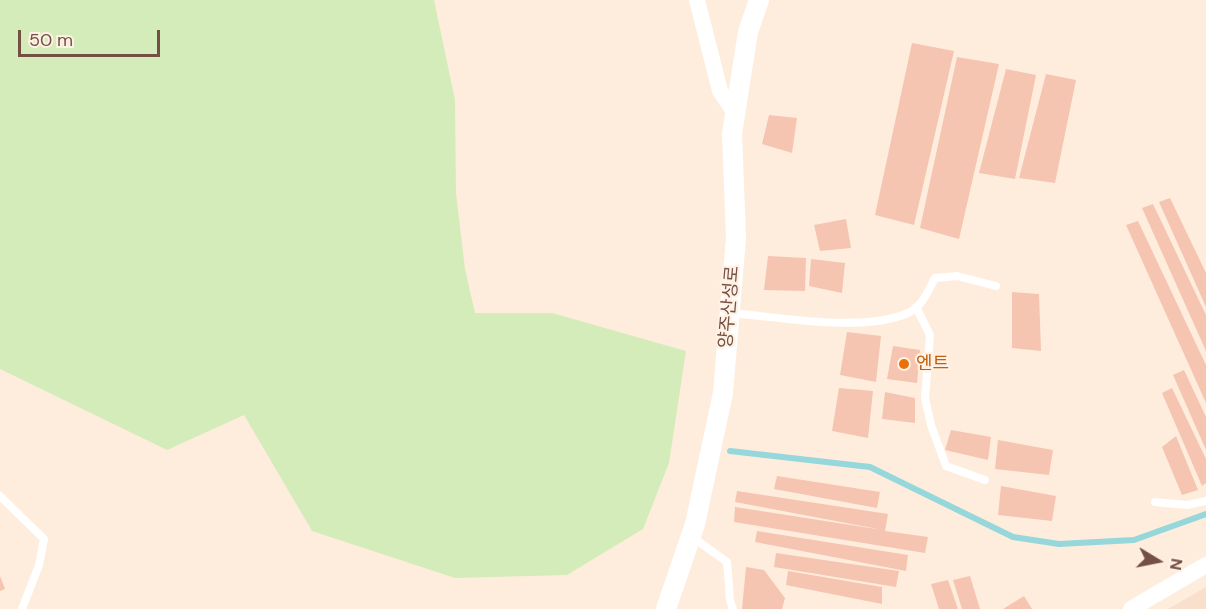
<!DOCTYPE html>
<meta charset="utf-8">
<style>
body{margin:0}
#map{position:relative;width:1206px;height:609px;overflow:hidden;background:#feeddc;font-family:"DM Sans",sans-serif}
canvas{display:block}
.north{position:absolute;left:1128px;top:531px;width:60px;height:60px;-webkit-text-stroke:4px #fff1e4;paint-order:stroke;rotate:100deg;font-size:16px;font-weight:700;line-height:24px;text-align:center;color:#745044}
.north::after{content:'';display:block;margin:auto;width:21px;height:27px;background:#745044;clip-path:polygon(50% 0,100% 100%,50% 72%,0 100%)}
.scale{position:absolute;left:18px;top:30px;width:142px;height:27px;box-sizing:border-box;border:3px solid #745044;border-top:0;padding-left:8px;font-size:18px;line-height:21px;white-space:nowrap;color:#745044;-webkit-text-stroke:4px #fff1e4;paint-order:stroke}
</style>
<div id="map">
<canvas width="1206" height="609"></canvas>
<div class="north">N</div>
<div class="scale">50 m</div>
</div>
<script>
const context = document.querySelector('canvas').getContext('2d');
context.lineJoin = 'round';
function fillPath(path, color) { context.fillStyle = color; context.fill(path, 'evenodd'); }
function strokePath(path, color, width, dash) { context.strokeStyle = color; context.lineWidth = width; context.lineCap = dash ? 'butt' : 'round'; context.setLineDash(dash || []); context.stroke(path); }
function write(font, color, halo, rows, align = 'center') {
  context.font = font + ' "DM Sans","Noto Sans KR",sans-serif'; context.lineWidth = 4.5; context.setLineDash([]); context.textBaseline = 'middle'; context.strokeStyle = halo; context.fillStyle = color; for (const [text, x, y, turn = 0] of rows) {
    context.save(); context.translate(x, y); context.rotate((+turn || 0) * Math.PI / 180); context.textAlign = isNaN(turn) ? turn : align; if (halo) context.strokeText(text, 0, 0); context.fillText(text, 0, 0); context.restore();
  }
}
const residential = new Path2D(`
 M1206 587V609H1168Z`);
const green = new Path2D(`
 M0 0H434L455 100 456 193 465 269 475 313H552L686 351 669 463 643 529 567 575 455 578 312 531 244 415 167 450 0 369Z`);
const stream = new Path2D(`
 M730 451 870 467 1013 537 1059 544 1134 540 1206 514`);
const building = new Path2D(`
 M912 43 954 51 914 225 875 215Z
 M957 57 999 64 959 239 920 228Z
 M1006 69 1036 75 1015 179 979 173Z
 M1046 74 1076 80 1055 183 1019 178Z
 M769 115 797 118 792 153 762 144Z
 M1170 198 1206 273V307L1159 202Z
 M1153 204 1206 315V351L1142 208Z
 M846 219 851 248 820 251 814 225Z
 M1138 221 1206 365V403L1126 225Z
 M768 256 806 258 805 291 764 290Z
 M811 259 845 263 842 293 809 286Z
 M1012 292 1039 294 1041 351 1012 348Z
 M847 332 881 336 876 382 840 375Z
 M893 346 920 350 917 383 887 379Z
 M1184 370 1206 417V450L1173 375Z
 M839 388 873 391 868 438 832 431Z
 M1172 388 1206 459V483L1202 486 1162 393Z
 M885 392 915 398V423L882 419Z
 M951 430 991 437 988 460 945 450Z
 M1176 436 1198 490 1182 495 1162 447Z
 M998 440 1053 450 1049 475 995 469Z
 M777 476 880 492 877 508 774 489Z
 M1001 486 1056 496 1052 521 998 515Z
 M737 491 888 514 885 531 928 537 925 553 734 522 735 507 883 530 735 502Z
 M757 531 908 555 906 571 755 542Z
 M776 553 899 571 896 587 774 567Z
 M746 567 764 570 785 598 782 609H742Z
 M788 571 882 587V604L786 585Z
 M0 576 5 589 0 591Z
 M970 576 980 609H962L953 580Z
 M948 580 958 609H939L931 584Z
 M1024 596 1032 609H1003Z`);
const service = new Path2D(`
 M916 307 930 335 925 398 931 425 946 466 985 480
 M730 313C780 317 862 333 908 313 922 307 928 291 935 278L957 276 996 286
 M0 496 44 539 39 565 22 609
 M1155 502 1187 505 1206 501
 M691 536 727 562 730 601 733 609`);
const minor = new Path2D(`
 M697 0 720 91 735 113
 M1131 609 1206 565`);
const tertiary = new Path2D(`
 M666 609 695 524 723 393 736 238 732 134 748 32 759 0`);
const markers = [
 [904,364,6,"#e8710a"]
];
const streetNames = [
 ["양주산성로",730,307,-85]
];
const foodNames = [
 ["엔트",916,364]
];
fillPath(residential, '#f8e0cd');
fillPath(green, '#d4ecba');
strokePath(stream, '#95d7db', 6);
fillPath(building, '#f5c5b2');
strokePath(service, '#fff', 8);
strokePath(minor, '#fff', 16);
strokePath(tertiary, '#fff', 20);
for (const [x, y, r, color] of markers) { const dot = new Path2D(); dot.arc(x, y, r, 0, 2 * Math.PI); context.fillStyle = color; context.fill(dot); strokePath(dot, '#fff1e4', 2); }
write('18px', '#745044', '#fff1e4', streetNames);
write('18px', '#c56008', '#fff1e4', foodNames, 'left');
</script>
